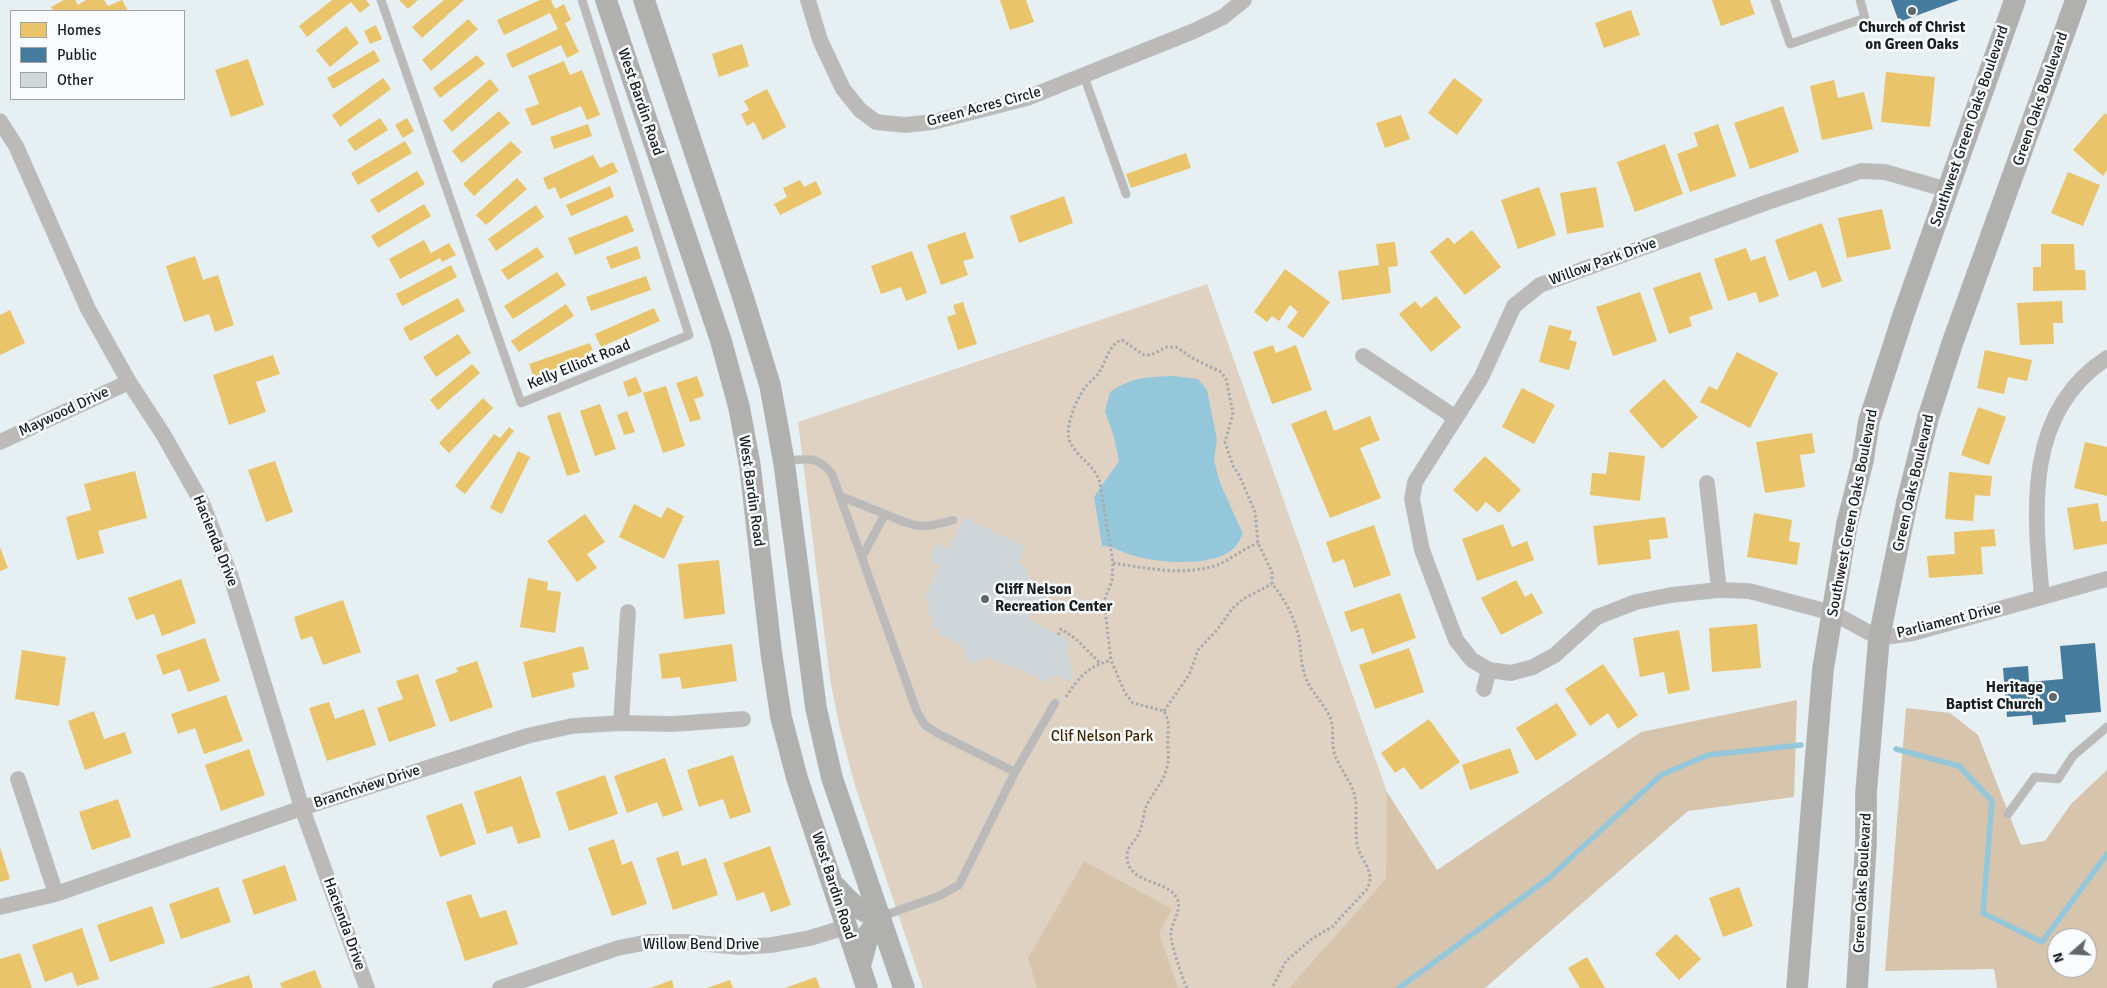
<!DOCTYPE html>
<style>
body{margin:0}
#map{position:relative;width:2107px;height:988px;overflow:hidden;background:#e6eff2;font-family:Signika,sans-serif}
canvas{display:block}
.legend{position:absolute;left:10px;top:10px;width:175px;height:90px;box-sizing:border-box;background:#f9fcfd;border:1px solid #9fa3a5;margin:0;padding:6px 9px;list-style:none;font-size:15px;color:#181e20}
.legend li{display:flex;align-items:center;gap:10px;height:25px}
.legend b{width:25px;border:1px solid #9fa3a5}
.north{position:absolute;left:2047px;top:928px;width:50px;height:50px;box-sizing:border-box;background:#f9fcfd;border:1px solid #9fa3a5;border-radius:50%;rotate:251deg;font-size:14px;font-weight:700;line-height:20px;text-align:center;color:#181e20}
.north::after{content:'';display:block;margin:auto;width:18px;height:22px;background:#60676a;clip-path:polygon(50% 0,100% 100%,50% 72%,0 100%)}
</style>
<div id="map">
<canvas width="2107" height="988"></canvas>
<ul class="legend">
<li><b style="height:14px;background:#e9c46a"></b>Homes</li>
<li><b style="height:14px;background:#457b9d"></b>Public</li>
<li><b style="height:14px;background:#d0d7da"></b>Other</li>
</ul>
<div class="north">N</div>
</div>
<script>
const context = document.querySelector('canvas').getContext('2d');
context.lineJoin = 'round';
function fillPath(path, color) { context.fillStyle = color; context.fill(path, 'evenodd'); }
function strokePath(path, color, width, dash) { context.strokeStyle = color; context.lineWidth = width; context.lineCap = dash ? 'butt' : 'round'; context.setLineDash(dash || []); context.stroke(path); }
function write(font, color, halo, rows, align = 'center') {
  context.font = font + ' Signika,sans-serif'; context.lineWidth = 5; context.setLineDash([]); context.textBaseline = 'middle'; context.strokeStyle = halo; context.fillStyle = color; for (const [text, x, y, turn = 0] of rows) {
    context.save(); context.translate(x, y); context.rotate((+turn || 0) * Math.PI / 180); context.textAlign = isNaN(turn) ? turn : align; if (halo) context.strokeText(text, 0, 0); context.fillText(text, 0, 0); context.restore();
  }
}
const green = new Path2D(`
 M1207 284 1387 792 1436 870 1481 988H923L856 789 840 729 830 679 798 422Z`);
const forest = new Path2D(`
 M1797 700 1794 797 1688 811 1485 988H1289L1386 879 1387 792 1437 870 1641 732Z
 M1906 708 1950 713 1978 735 2021 845 2045 841 2071 804 2107 770V988H1997L1994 969 1885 971ZM2057 938H2087V968H2057Z
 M1084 861 1172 909 1159 933 1178 988H1037L1028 958Z`);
const water = new Path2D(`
 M1174 376 1198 379 1207 390 1217 440 1214 460 1220 483 1243 534C1240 539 1237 546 1232 550 1211 567 1160 563 1135 556 1122 553 1117 547 1102 546L1094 497 1119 461 1114 437 1105 411 1110 392C1133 377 1147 377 1174 376Z`);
const homes = new Path2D(`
 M64 0H75L78 5 86 0H104L108 6 122 0 128 11H54L51 7Z
 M332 0H366L370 5 360 13 351 2 307 37 299 26Z
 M399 0H418L408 9Z
 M444 0H464L422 38 412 27Z
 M540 0H551L555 9 564 4 571 20 565 23 579 52 567 58 561 45 512 68 506 54 558 29 550 13 504 35 497 20Z
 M1000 0H1026L1034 22 1010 30Z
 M1712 0H1750L1755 14 1721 26Z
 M1631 10 1640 35 1604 48 1595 23Z
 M468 19 478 29 431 71 422 60Z
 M376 25 382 39 370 44 364 31Z
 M346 26 359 43 330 67 316 50Z
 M742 44 749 66 719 77 712 54Z
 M374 50 380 61 333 89 327 78Z
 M477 55 485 64 440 98 433 88Z
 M248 59 264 105 231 117 215 70Z
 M564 61 570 75 582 70 600 115 587 120 581 106 532 126 525 109 539 104 528 76Z
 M1886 72 1935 77 1930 127 1881 122Z
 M383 78 391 89 340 127 332 115Z
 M1454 78 1483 100 1457 135 1428 113Z
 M490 79 499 90 452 132 443 121Z
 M1834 80 1838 98 1864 92 1873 129 1822 140 1810 86Z
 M767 89 786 127 763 140 754 122 747 126 741 114 749 110 744 101Z
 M1783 106 1799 152 1750 169 1734 123Z
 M499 111 510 123 462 163 452 151Z
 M2105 113 2107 115V170L2103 176 2073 150Z
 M1401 115 1410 139 1385 148 1376 123Z
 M380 118 388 130 355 151 347 140Z
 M407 118 414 131 403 138 395 125Z
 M588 124 592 136 554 149 550 137Z
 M1718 124 1736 176 1690 192 1677 154 1698 146 1694 133Z
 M405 141 412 153 358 185 351 173Z
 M511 141 522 152 474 196 463 184Z
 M1665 144 1683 194 1635 212 1617 162Z
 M1186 153 1191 168 1131 188 1126 174Z
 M593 155 600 168 613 162 618 172 560 199 555 187 548 190 543 178Z
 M417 171 425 184 378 213 370 200Z
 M2068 172 2100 185 2083 226 2051 213Z
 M517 178 527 189 486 225 476 215Z
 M800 180 804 187 816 181 822 194 780 215 774 204 787 197 783 188Z
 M610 186 614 197 571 216 566 205Z
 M1539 187 1556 235 1518 249 1501 200Z
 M1596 187 1604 227 1567 234 1560 193Z
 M1064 196 1073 223 1019 243 1010 216Z
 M424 204 431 216 378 248 371 236Z
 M536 205 544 217 496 251 488 239Z
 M1882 209 1891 249 1847 258 1838 218Z
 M627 215 634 231 575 255 568 238Z
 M1822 223 1842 281 1822 288 1816 271 1789 281 1775 240Z
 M1472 230 1501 267 1465 295 1430 252 1448 237 1454 244Z
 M965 232 974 258 963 261 968 275 941 285 927 245Z
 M424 240 431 253 449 243 456 255 442 262 440 258 400 279 389 259Z
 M1395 242 1398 266 1388 267 1391 293 1342 300 1338 271 1379 265 1376 244Z
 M2041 244H2074L2075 270H2085L2086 290 2033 291V267H2041Z
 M637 246 641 258 611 269 606 257Z
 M537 247 544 257 508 280 501 270Z
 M1746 248 1751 261 1765 256 1779 296 1759 303 1756 292 1728 301 1714 259Z
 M912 251 927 293 906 301 901 287 881 294 871 266Z
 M195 256 203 280 218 275 234 325 215 332 209 314 184 322 166 266Z
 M451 265 457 277 402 306 396 294Z
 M1285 269 1330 302 1303 338 1287 327 1298 312 1290 305 1279 321 1272 316 1267 322 1254 312Z
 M557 272 566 285 513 319 504 306Z
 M1700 272 1713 309 1689 317 1692 326 1669 334 1653 288Z
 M646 276 651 290 591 311 586 297Z
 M1640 292 1657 341 1613 356 1596 307Z
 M1436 296 1461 327 1431 352 1399 314 1415 301 1421 308Z
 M458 298 465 311 410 341 403 328Z
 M2062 301 2063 323H2053L2054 344 2020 345 2017 303Z
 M963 302 977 344 958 350 947 317 956 314 953 305Z
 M566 304 574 316 519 352 511 341Z
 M654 308 660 321 601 347 595 334Z
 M10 310 25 343 0 355V315Z
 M1549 325 1572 331 1569 340 1577 342 1569 370 1539 362Z
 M458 334 471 353 436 377 423 357Z
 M590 343 595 357 534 378 529 364Z
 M1273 345 1276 353 1296 345 1312 390 1272 404 1253 352Z
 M1985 350 2032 360 2027 381 2008 377 2004 394 1977 388Z
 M1737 352 1778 373 1750 428 1700 402 1709 386 1717 390Z
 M273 355 280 374 256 382 266 412 229 425 213 375Z
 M472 364 480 373 438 410 430 400Z
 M697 376 704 396 694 399 701 419 690 422 676 383Z
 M636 377 642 392 628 397 623 382Z
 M1664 379 1698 417 1662 449 1629 411Z
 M666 386 685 446 663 453 643 393Z
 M1522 388 1555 405 1534 444 1502 427Z
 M483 398 493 408 449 453 439 443Z
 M600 404 616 449 595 456 580 411Z
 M1978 407 2006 417 1989 465 1961 455Z
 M1326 410 1334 431 1370 416 1380 440 1360 448 1381 498 1330 518 1291 424Z
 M627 411 635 432 624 435 617 415Z
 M560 412 580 472 567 476 547 416Z
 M509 427 514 431 465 494 455 486 494 434 500 438Z
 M1812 433 1815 453 1800 455 1805 487 1765 493 1756 442Z
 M2085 442 2107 447V496L2074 488Z
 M518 451 530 457 502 514 490 508Z
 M1609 452 1645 456 1640 501 1590 495 1592 473 1606 474Z
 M1485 456 1521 490 1499 513 1486 502 1477 512 1453 490Z
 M275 461 293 512 266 522 248 470Z
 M135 471 147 518 98 531 104 553 77 560 66 517 91 510 84 484Z
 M1949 472 1992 476 1990 496 1975 495 1973 521 1945 519Z
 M2098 503 2101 522 2107 521V544L2074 550 2067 508Z
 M634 504 661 518 667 507 684 516 664 559 619 537Z
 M1754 513 1792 520 1789 541 1800 543 1797 565 1747 557Z
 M585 514 605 542 587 554 597 568 577 582 547 541Z
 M1665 517 1668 538 1649 540 1651 559 1598 565 1593 526Z
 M1503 524 1512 547 1527 541 1534 560 1477 581 1462 539Z
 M1374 525 1391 575 1354 588 1344 559 1333 563 1326 542Z
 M1994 529 1996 546 1981 547 1983 574 1929 578 1927 556 1955 554 1954 532Z
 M0 547 8 568 0 571Z
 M719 560 725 614 684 619 678 564Z
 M528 578 548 582 547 590 561 592 555 633 520 627Z
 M181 579 196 623 162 636 154 614 136 620 128 598Z
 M1516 580 1525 597 1532 593 1543 613 1501 635 1481 598Z
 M1400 593 1416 638 1372 654 1363 628 1351 632 1344 612Z
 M343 600 361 652 323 665 312 636 301 640 294 617Z
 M1757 624 1761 668 1712 672 1709 628Z
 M1679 630 1690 690 1668 694 1664 672 1640 677 1633 638Z
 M205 638 220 681 188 692 180 669 163 675 156 655Z
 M732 644 737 681 682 689 680 677 662 679 659 654Z
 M583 646 589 669 572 673 575 687 532 698 523 662Z
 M1409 648 1424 692 1375 709 1359 665Z
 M22 650 66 657 59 706 15 699Z
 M477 661 493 707 450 722 435 680 458 672 456 668Z
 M1603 664 1638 715 1618 729 1608 713 1590 726 1565 689Z
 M418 674 436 726 389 742 377 708 403 699 396 681Z
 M226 695 243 741 204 754 195 728 178 734 171 714Z
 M329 702 335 719 364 709 376 745 327 761 309 708Z
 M1557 703 1577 735 1536 761 1516 728Z
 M94 711 104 739 125 732 132 753 85 770 68 721Z
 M1429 719 1460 762 1421 790 1404 767 1395 773 1381 753Z
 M1510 748 1519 773 1470 790 1462 765Z
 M249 749 265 795 221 811 205 765Z
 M733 755 751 812 730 819 723 799 699 807 687 770Z
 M665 758 683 810 663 817 657 802 627 813 614 776Z
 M605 775 618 814 569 831 556 792Z
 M521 776 541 837 518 844 512 826 487 834 474 792Z
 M118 799 131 837 92 850 79 812Z
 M462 803 476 844 440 857 426 816Z
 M614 839 622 865 632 861 647 904 612 916 588 848Z
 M770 846 791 905 771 912 764 892 737 901 723 863Z
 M0 847 10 879 0 882Z
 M678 851 682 866 706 858 718 895 673 910 656 858Z
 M285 865 297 900 254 915 242 880Z
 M218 887 231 922 181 939 169 904Z
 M1739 887 1753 926 1723 937 1709 898Z
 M471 894 480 918 506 910 518 944 465 961 446 902Z
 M152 906 165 943 110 962 97 925Z
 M82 928 99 979 77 986 72 972 45 982 32 945Z
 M1676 934 1701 959 1679 980 1655 954Z
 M20 953 32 988H0V959Z
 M1587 957 1605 988H1580L1568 968Z
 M315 970 322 988H282L280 983Z
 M249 975 253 988H210Z
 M816 977 820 988H785Z
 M672 980 674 988H650Z
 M730 980 733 988H707Z`);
const public = new Path2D(`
 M1891 0H1959L1899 22Z
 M2095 643 2101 712 2065 715 2066 722 2033 725 2032 715 2007 717 2003 668 2028 666 2029 682 2063 679 2060 646Z`);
const stream = new Path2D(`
 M1896 749 1959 766 1992 801 1983 913 2042 942 2107 854
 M1399 988 1549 878 1661 775 1708 755 1801 745`);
const building = new Path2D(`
 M964 517 1026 547 1018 563 1028 568 1026 570 1031 583 1046 590 1038 609 1033 610 1029 620 1070 640 1066 650 1075 677 1063 682 1061 675 1049 679 1048 683 1014 666 1009 667 987 657 969 664 962 645 940 635 938 630 932 626 934 624 929 612 926 610 931 600 925 597 940 566 929 561 937 543 948 549Z`);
const path = new Path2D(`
 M1113 563C1146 568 1180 576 1214 566 1230 561 1242 549 1258 543
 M1058 635 1061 629 1076 639 1100 663
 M1066 697C1079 677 1087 667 1111 660
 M1164 711 1189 675 1198 650 1217 630 1232 609 1243 599 1272 584
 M1187 988C1183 980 1170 942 1171 934 1171 923 1181 912 1178 901 1170 878 1127 886 1127 856 1127 846 1136 841 1139 833 1143 824 1143 815 1146 807 1152 793 1164 782 1167 767 1170 757 1167 747 1168 737 1168 725 1170 723 1164 711L1133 703 1125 693 1111 660 1104 601 1112 581 1113 563 1100 483C1095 464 1074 456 1069 439 1065 425 1078 395 1087 385 1091 381 1095 378 1098 374 1106 363 1108 344 1122 340L1144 355H1151L1167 347H1176L1194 359 1221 372 1226 379 1233 413 1225 442 1233 466 1239 475 1255 512 1258 543 1272 572V584C1285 598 1295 620 1299 638 1301 651 1301 664 1305 676 1310 691 1322 701 1329 715 1335 726 1331 740 1334 752 1338 766 1348 777 1353 790 1359 807 1354 825 1357 843 1359 860 1377 871 1367 889L1332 927 1313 938 1286 961 1272 988`);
const lane = new Path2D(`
 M381 0 521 403 689 335 582 0
 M1775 0 1790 44 1865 18 1860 0
 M1084 76 1126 194
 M785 461C807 459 817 455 832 474L917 712 925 725 937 733 1015 772 959 885 939 896 883 916
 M840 496 885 514 862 557
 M885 514C915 527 921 530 953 520
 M1015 772 1055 703
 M2008 814 2035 777 2058 779 2073 756 2107 727`);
const street = new Path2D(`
 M808 0 820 40 843 89 860 110 876 122 905 125 933 122 1027 98 1194 31 1223 17 1244 0
 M0 121 16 146 88 309 129 382 163 434 202 503 231 577 302 808 367 988
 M1948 190 1885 172 1861 171 1768 202 1540 285 1514 306 1481 378 1415 482 1412 499 1422 550 1456 640 1472 660 1489 670 1511 673 1533 667 1555 655 1597 617 1636 602 1671 595 1719 590 1749 591 1833 613 1879 638 1913 633 2107 579
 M1363 356 1456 418
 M0 442 129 382
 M1707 483 1719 590
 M2042 597C2034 510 2024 412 2107 358
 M1484 689 1489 670
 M621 723 628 612
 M18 779 56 894
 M0 907 56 894 302 808 527 736 572 726 621 723 673 724 743 719
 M500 988 618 948 649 942H686L740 947 772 945 810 938 846 927`);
const secondary = new Path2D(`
 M606 0 721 341 739 407 750 466 771 651 781 717 797 778 867 988
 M644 0 743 297 770 385 784 462 816 708 832 778 904 988
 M837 888C850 903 860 913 881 916L869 933 860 966
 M1797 988 1823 669 1847 524 1863 460 1869 421 1904 313 2015 0
 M1857 988 1866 843V793L1879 638 1907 502 1928 418 1952 344 2076 0`);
const markers = [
 [1912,11,5,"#60676a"],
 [985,599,5,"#60676a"],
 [2053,697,5,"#60676a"]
];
const poiNames = [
 ["Church of Christ",1912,28],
 ["on Green Oaks",1912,45],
 ["Cliff Nelson",995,590,"left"],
 ["Recreation Center",995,607,"left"],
 ["Heritage",2043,688,"right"],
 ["Baptist Church",2043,705,"right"]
];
const streetNames = [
 ["Green Oaks Boulevard",2041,99,-71],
 ["West Bardin Road",640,102,71],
 ["Green Acres Circle",984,107,-15],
 ["Southwest Green Oaks Boulevard",1970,126,-71],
 ["Willow Park Drive",1603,262,-20],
 ["Kelly Elliott Road",579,365,-22],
 ["Maywood Drive",64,412,-25],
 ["Green Oaks Boulevard",1914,483,-77],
 ["West Bardin Road",751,491,82],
 ["Southwest Green Oaks Boulevard",1853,513,-79],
 ["Hacienda Drive",215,541,68],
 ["Parliament Drive",1949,621,-14],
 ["Branchview Drive",367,787,-18],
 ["Green Oaks Boulevard",1863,883,-87],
 ["West Bardin Road",833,886,72],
 ["Hacienda Drive",344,924,70],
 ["Willow Bend Drive",701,945]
];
const parkNames = [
 ["Clif Nelson Park",1102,737]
];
fillPath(green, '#dfd2c3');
fillPath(forest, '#d7c4ac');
fillPath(water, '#94c7da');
fillPath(homes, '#e9c46a');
fillPath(public, '#457b9d');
strokePath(stream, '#94c7da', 5.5);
fillPath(building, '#d0d7da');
strokePath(lane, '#c2c9cb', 9);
strokePath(street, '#c2c9cb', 16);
strokePath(secondary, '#c2c9cb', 22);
strokePath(path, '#a9aaab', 3, [2.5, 2.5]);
strokePath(lane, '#bbbab9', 8);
strokePath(street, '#bbbab9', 15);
strokePath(secondary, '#b0b0af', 21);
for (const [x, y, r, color] of markers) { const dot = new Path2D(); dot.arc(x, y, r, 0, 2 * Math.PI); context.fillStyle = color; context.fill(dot); strokePath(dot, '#f9fcfd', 2); }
write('bold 15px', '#181e20', '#f9fcfd', poiNames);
write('15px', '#181e20', '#f9fcfd', streetNames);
write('15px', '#412400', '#f9fcfd', parkNames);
</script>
